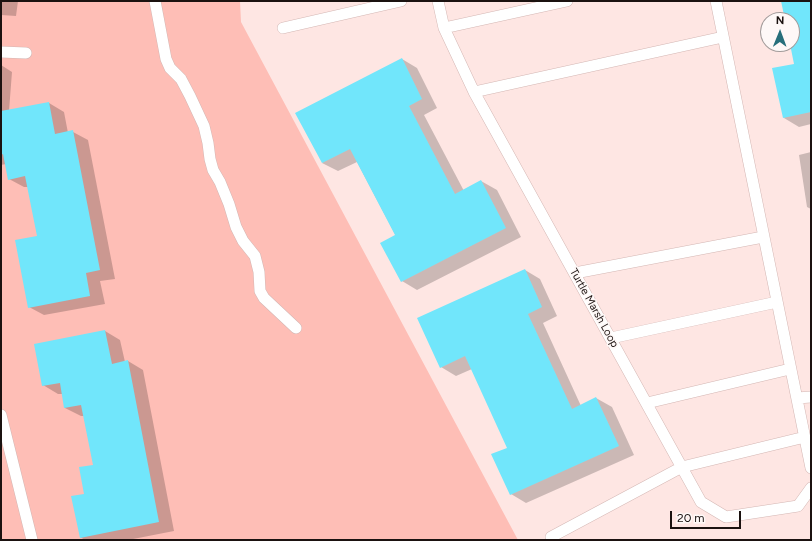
<!DOCTYPE html>
<style>
body{margin:0}
#map{position:relative;width:812px;height:541px;overflow:hidden;background:#fee6e3;font-family:Figtree,sans-serif}
canvas{display:block}
.frame{position:absolute;inset:0;border:2px solid #1b1210;pointer-events:none}
.north{position:absolute;left:760px;top:12px;width:40px;height:40px;box-sizing:border-box;background:#fef8f7;border:1px solid #a39c9b;border-radius:50%;rotate:1deg;font-size:11px;font-weight:700;line-height:16px;text-align:center;color:#1b1210}
.north::after{content:'';display:block;margin:auto;width:14px;height:18px;background:#276f7b;clip-path:polygon(50% 0,100% 100%,50% 72%,0 100%)}
.scale{position:absolute;left:670px;top:511px;width:71px;height:18px;box-sizing:border-box;border:2px solid #1b1210;border-top:0;padding-left:5px;font-size:12px;line-height:14px;white-space:nowrap;color:#1b1210;-webkit-text-stroke:3px #fef8f7;paint-order:stroke}
</style>
<div id="map">
<canvas width="812" height="541"></canvas>
<div class="frame"></div>
<div class="north">N</div>
<div class="scale">20 m</div>
</div>
<script>
const context = document.querySelector('canvas').getContext('2d');
context.lineJoin = 'round';
function fillPath(path, color) { context.fillStyle = color; context.fill(path, 'evenodd'); }
function strokePath(path, color, width, dash) { context.strokeStyle = color; context.lineWidth = width; context.lineCap = dash ? 'butt' : 'round'; context.setLineDash(dash || []); context.stroke(path); }
function write(font, color, halo, rows, align = 'center') {
  context.font = font + ' Figtree,sans-serif'; context.lineWidth = 3; context.setLineDash([]); context.textBaseline = 'middle'; context.strokeStyle = halo; context.fillStyle = color; for (const [text, x, y, turn = 0] of rows) {
    context.save(); context.translate(x, y); context.rotate((+turn || 0) * Math.PI / 180); context.textAlign = isNaN(turn) ? turn : align; if (halo) context.strokeText(text, 0, 0); context.fillText(text, 0, 0); context.restore();
  }
}
const green = new Path2D(`
 M1 1H240L241 22 518 540H1Z`);
const shadow = new Path2D(`
 M1 1H18L16 16 1 15Z
 M782 1H811V124L799 127 784 118 796 64 791 44H792V20H786Z
 M402 59 417 68 437 108 424 115 464 191 481 181 497 190 521 237 417 290 402 281 396 236 357 162 338 171 322 163Z
 M1 65 12 72 9 111 49 103 64 112 68 133 73 132 88 140 115 279 100 281 105 304 44 315 29 307 38 237 28 187H24L9 179 6 164 1 165Z
 M811 152V209L807 207 799 155Z
 M525 270 540 279 557 316 543 323 581 406 596 398 612 407 634 455 526 503 511 494 508 448 472 369 456 376 441 367Z
 M105 331 120 340 125 362 128 361 143 370 174 531 128 540H85L80 537 85 494 94 466 84 416H81L65 408 63 394H58L43 385Z`);
const building = new Path2D(`
 M781 1H811V112L783 118 772 68 794 64 790 44H792V20H785Z
 M402 58 422 99 409 106 455 194 481 180 506 228 401 282 380 243 395 235 350 149 322 163 295 113Z
 M49 102 55 134 73 130 100 270 86 273 90 296 28 308 15 240 37 236 25 176 8 180 3 154 1 155V111Z
 M525 269 542 307 528 314 572 409 596 397 619 446 510 495 491 454 507 448 465 356 440 368 417 318Z
 M105 330 112 364 128 360 159 522 80 538 71 496 84 494 79 467 93 465 81 405 64 408 60 383 42 386 34 344Z`);
const lane = new Path2D(`
 M155 1 166 59 170 68 181 79 190 96 204 126 208 143 210 159 213 170 220 182 229 204 236 227 243 241 255 256 259 272 260 291 264 298 296 328
 M438 1 444 28 474 92 701 502 726 517 798 506 811 488
 M716 1 811 468
 M283 28 401 1
 M444 28 567 1
 M1 52 26 53
 M474 92 723 37
 M575 273 763 237
 M611 338 777 302
 M797 398 811 397
 M647 403 790 369
 M1 415 32 540
 M551 537 682 467 805 437`);
const streetNames = [
 ["Turtle Marsh Loop",594,308,61]
];
fillPath(green, '#febeb6');
fillPath(shadow, '#0003');
fillPath(building, '#71e6fb');
strokePath(lane, '#d4b7b4', 12);
strokePath(lane, '#fff', 11);
write('11px', '#1b1210', '#fef8f7', streetNames);
</script>
